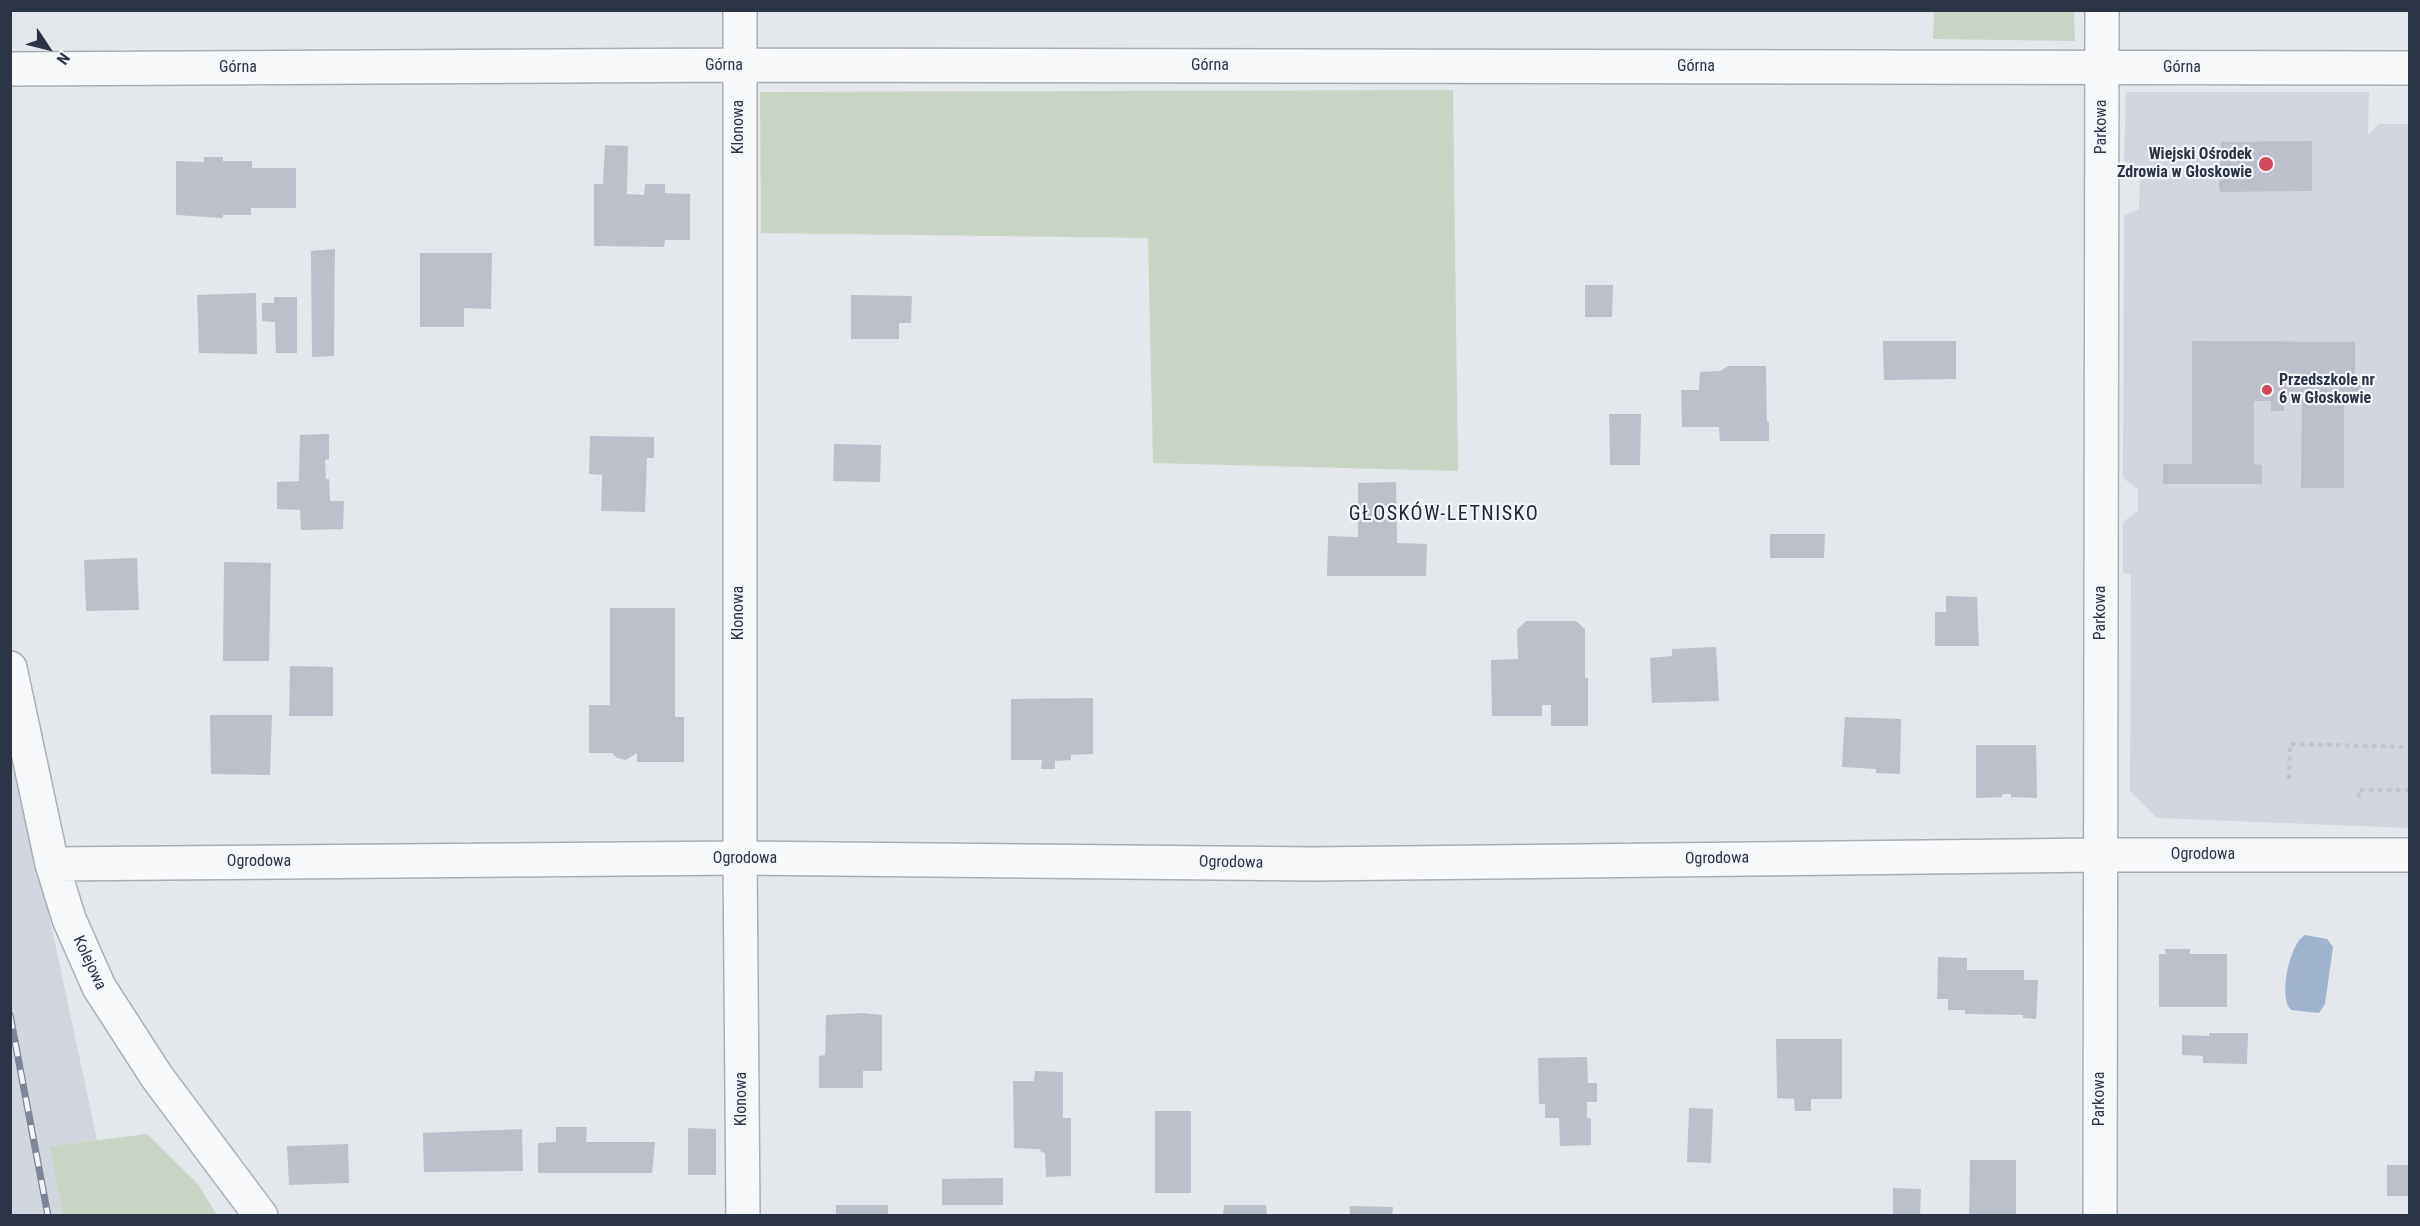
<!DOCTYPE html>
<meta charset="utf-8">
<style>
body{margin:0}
#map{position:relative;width:2420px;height:1226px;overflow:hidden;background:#e4e7ec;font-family:"Roboto Condensed",sans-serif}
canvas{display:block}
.frame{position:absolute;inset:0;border:12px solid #2b3445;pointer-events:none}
.north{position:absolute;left:18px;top:18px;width:60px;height:60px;-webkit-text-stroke:4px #f4f6f9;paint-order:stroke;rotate:125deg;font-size:16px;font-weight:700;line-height:24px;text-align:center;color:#2b3445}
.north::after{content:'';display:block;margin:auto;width:21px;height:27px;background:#2b3445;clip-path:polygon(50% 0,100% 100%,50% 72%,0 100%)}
</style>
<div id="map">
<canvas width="2420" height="1226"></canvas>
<div class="frame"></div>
<div class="north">N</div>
</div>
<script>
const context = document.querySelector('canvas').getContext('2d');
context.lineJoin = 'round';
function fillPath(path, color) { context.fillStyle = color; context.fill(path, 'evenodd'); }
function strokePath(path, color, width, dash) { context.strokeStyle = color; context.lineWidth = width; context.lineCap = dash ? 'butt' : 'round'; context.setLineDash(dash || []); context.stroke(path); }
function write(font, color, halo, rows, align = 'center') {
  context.font = font + ' "Roboto Condensed",sans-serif'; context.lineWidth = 4.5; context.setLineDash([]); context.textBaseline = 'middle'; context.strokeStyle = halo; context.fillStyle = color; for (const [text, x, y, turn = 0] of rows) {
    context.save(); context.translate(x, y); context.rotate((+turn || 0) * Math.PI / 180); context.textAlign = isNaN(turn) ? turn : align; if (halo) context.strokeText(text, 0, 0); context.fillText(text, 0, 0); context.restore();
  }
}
const built = new Path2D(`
 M2126 92H2369L2368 135 2379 124H2409V828L2157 818 2130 791 2131 574 2123 573V522L2138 511V489L2123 478 2124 216 2139 209 2140 170 2124 161Z
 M10 732 97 1140 51 1146 63 1215H13L11 1202Z`);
const green = new Path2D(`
 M1934 11H2074L2075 41 1933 39Z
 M1453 90 1458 471 1153 463 1148 238 761 233 760 92Z
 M147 1134 198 1184 217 1215H63L50 1146Z`);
const water = new Path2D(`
 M2305 935 2327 939 2333 947 2325 1004 2319 1013 2291 1010C2278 998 2289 944 2305 935Z`);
const building = new Path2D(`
 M2312 141V191L2220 192 2219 186 2221 142Z
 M605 145 628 146 627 194 644 195 645 184H665V193L690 194V240H665L664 247 594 246V184H603Z
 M204 157H223V161H252V168H296V208H251V215H223V218L176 215V161L204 162Z
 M335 249 334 356 312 357 311 251Z
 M420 253H492L491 309 464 308V327H420Z
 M1585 285H1613L1612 317H1585Z
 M256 293 257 354 199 353 197 295Z
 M851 295 912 296 911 323H899V339H851Z
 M274 297H297V353H276L275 322 262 321V303H274Z
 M1883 341H1956V379L1884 380Z
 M2192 341 2355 342V382H2362L2361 402 2344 401V488H2301L2302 401H2284V411H2271V401H2254V464L2262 465V484H2163V464H2192Z
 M1728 366H1766L1767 421 1769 422V441H1720L1719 427H1682L1681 390H1699L1700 372 1720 371Z
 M1609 414H1641L1640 465H1610Z
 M329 434V459L325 460 326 479H329L330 501H344L343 529 301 530 300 510 277 509V482L299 481 300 435Z
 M590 436 654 437V458H647L645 512 601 511 602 475 589 474Z
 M834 444 881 445 880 482 833 481Z
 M1396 482 1397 543 1427 544 1426 576H1327L1328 536 1358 537V483Z
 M1770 534H1825L1824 558H1770Z
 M137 558 139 610 86 611 84 560Z
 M224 562 271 563 269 661H223Z
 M1946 596 1977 597 1979 646H1935V612H1946Z
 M610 608H675V717H684V762H637V753L626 760 617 758 612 753H589V705H610Z
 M1526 621H1576L1585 629V678H1588V726H1551V705H1542V716H1492L1491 660 1518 659 1517 630Z
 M1716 647 1719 701 1652 703 1650 658 1672 656V649Z
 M290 666 333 667V716H289Z
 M1093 698V754L1071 755V760L1055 761V769H1041L1042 760H1011V699Z
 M210 715H272L270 775 211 774Z
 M1845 717 1901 719 1900 774 1876 773V769L1842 767Z
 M1976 745H2036L2037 798 2011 797V794H2002V797L1976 798Z
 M2165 949H2190V954H2227V1007H2159V954H2166Z
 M1938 957 1967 958V970H2024V980H2038L2036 1019 2023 1018V1015L1965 1014V1010H1948V999H1937Z
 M863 1013 882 1015V1071H863V1088H819V1056L825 1055 826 1015Z
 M2209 1033H2248L2247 1064 2203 1063V1056L2182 1055V1035L2209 1036Z
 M1776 1039H1842V1099H1811V1111H1795L1794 1099 1777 1098Z
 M1587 1057 1588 1083H1597V1102H1587V1118L1591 1119V1145L1560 1146 1559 1118H1545V1104H1539L1538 1058Z
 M1035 1071 1063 1072V1118H1071V1176L1046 1177 1045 1153 1041 1152 1040 1149 1014 1148 1013 1081H1034Z
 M1689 1108 1713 1109 1711 1163 1687 1162Z
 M1155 1111H1191V1193H1155Z
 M556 1127H587L586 1142H655L652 1173H538V1143L556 1142Z
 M688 1128 716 1129V1175H688Z
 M522 1129 523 1171 424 1172 423 1133Z
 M348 1144 349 1183 289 1185 287 1146Z
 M1970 1160H2016V1216H1969Z
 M2387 1165H2410V1196H2387Z
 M1003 1178V1205H942V1179Z
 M1893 1188 1921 1189 1920 1216H1893Z
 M836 1205H888V1216H836Z
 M1224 1205H1266L1267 1216H1223Z
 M1350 1206 1393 1207 1392 1216H1350Z`);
const path = new Path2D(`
 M2289 779 2290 744 2410 747
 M2359 797 2358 790H2410`);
const minor = new Path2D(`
 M740 10V858L743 1216
 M10 69 739 65 2410 68
 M10 668 52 864 69 919 99 987 157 1077 261 1216
 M52 864 740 858 1313 864 2101 855H2410
 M2100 1216 2102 10`);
const rail = new Path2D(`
 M10 1015 48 1216`);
const markers = [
 [2266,164,8,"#d1495b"],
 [2267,390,6,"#d1495b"]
];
const streetNames = [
 ["Górna",724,66],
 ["Górna",1210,66],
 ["Górna",1696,67],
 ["Górna",238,68],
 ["Górna",2182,68],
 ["Klonowa",739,127,-90],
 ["Parkowa",2102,127,-90],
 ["Klonowa",739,613,-90],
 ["Parkowa",2101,613,-90],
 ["Ogrodowa",2203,855],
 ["Ogrodowa",745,859],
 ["Ogrodowa",1717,859,-1],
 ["Ogrodowa",259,862],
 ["Ogrodowa",1231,863,1],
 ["Kolejowa",89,963,65],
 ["Klonowa",742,1099,-90],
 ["Parkowa",2100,1099,-90]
];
const poiNames = [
 ["Wiejski Ośrodek",2252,155],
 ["Zdrowia w Głoskowie",2252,173],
 ["Przedszkole nr",2279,381,"left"],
 ["6 w Głoskowie",2279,399,"left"]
];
const quarterNames = [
 ["GŁOSKÓW-LETNISKO",1444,515]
];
fillPath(built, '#d2d6de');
fillPath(green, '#c9d6c5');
fillPath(water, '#9fb4cc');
fillPath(building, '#bbc0ca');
strokePath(minor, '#a9aeb7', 36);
strokePath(path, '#c2c5cb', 4, [4.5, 4.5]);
strokePath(minor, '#f7f8fa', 33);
strokePath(rail, '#7d8696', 7);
strokePath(rail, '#f4f6f9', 4.5, [14]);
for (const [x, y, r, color] of markers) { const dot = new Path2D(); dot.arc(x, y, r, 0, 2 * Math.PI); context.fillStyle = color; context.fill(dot); strokePath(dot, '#f4f6f9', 2); }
write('16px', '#2b3445', '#f4f6f9', streetNames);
write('bold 16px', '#2b3445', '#f4f6f9', poiNames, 'right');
context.letterSpacing = '1.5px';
write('20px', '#1d2536', '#f4f6f9', quarterNames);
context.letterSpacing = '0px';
</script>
